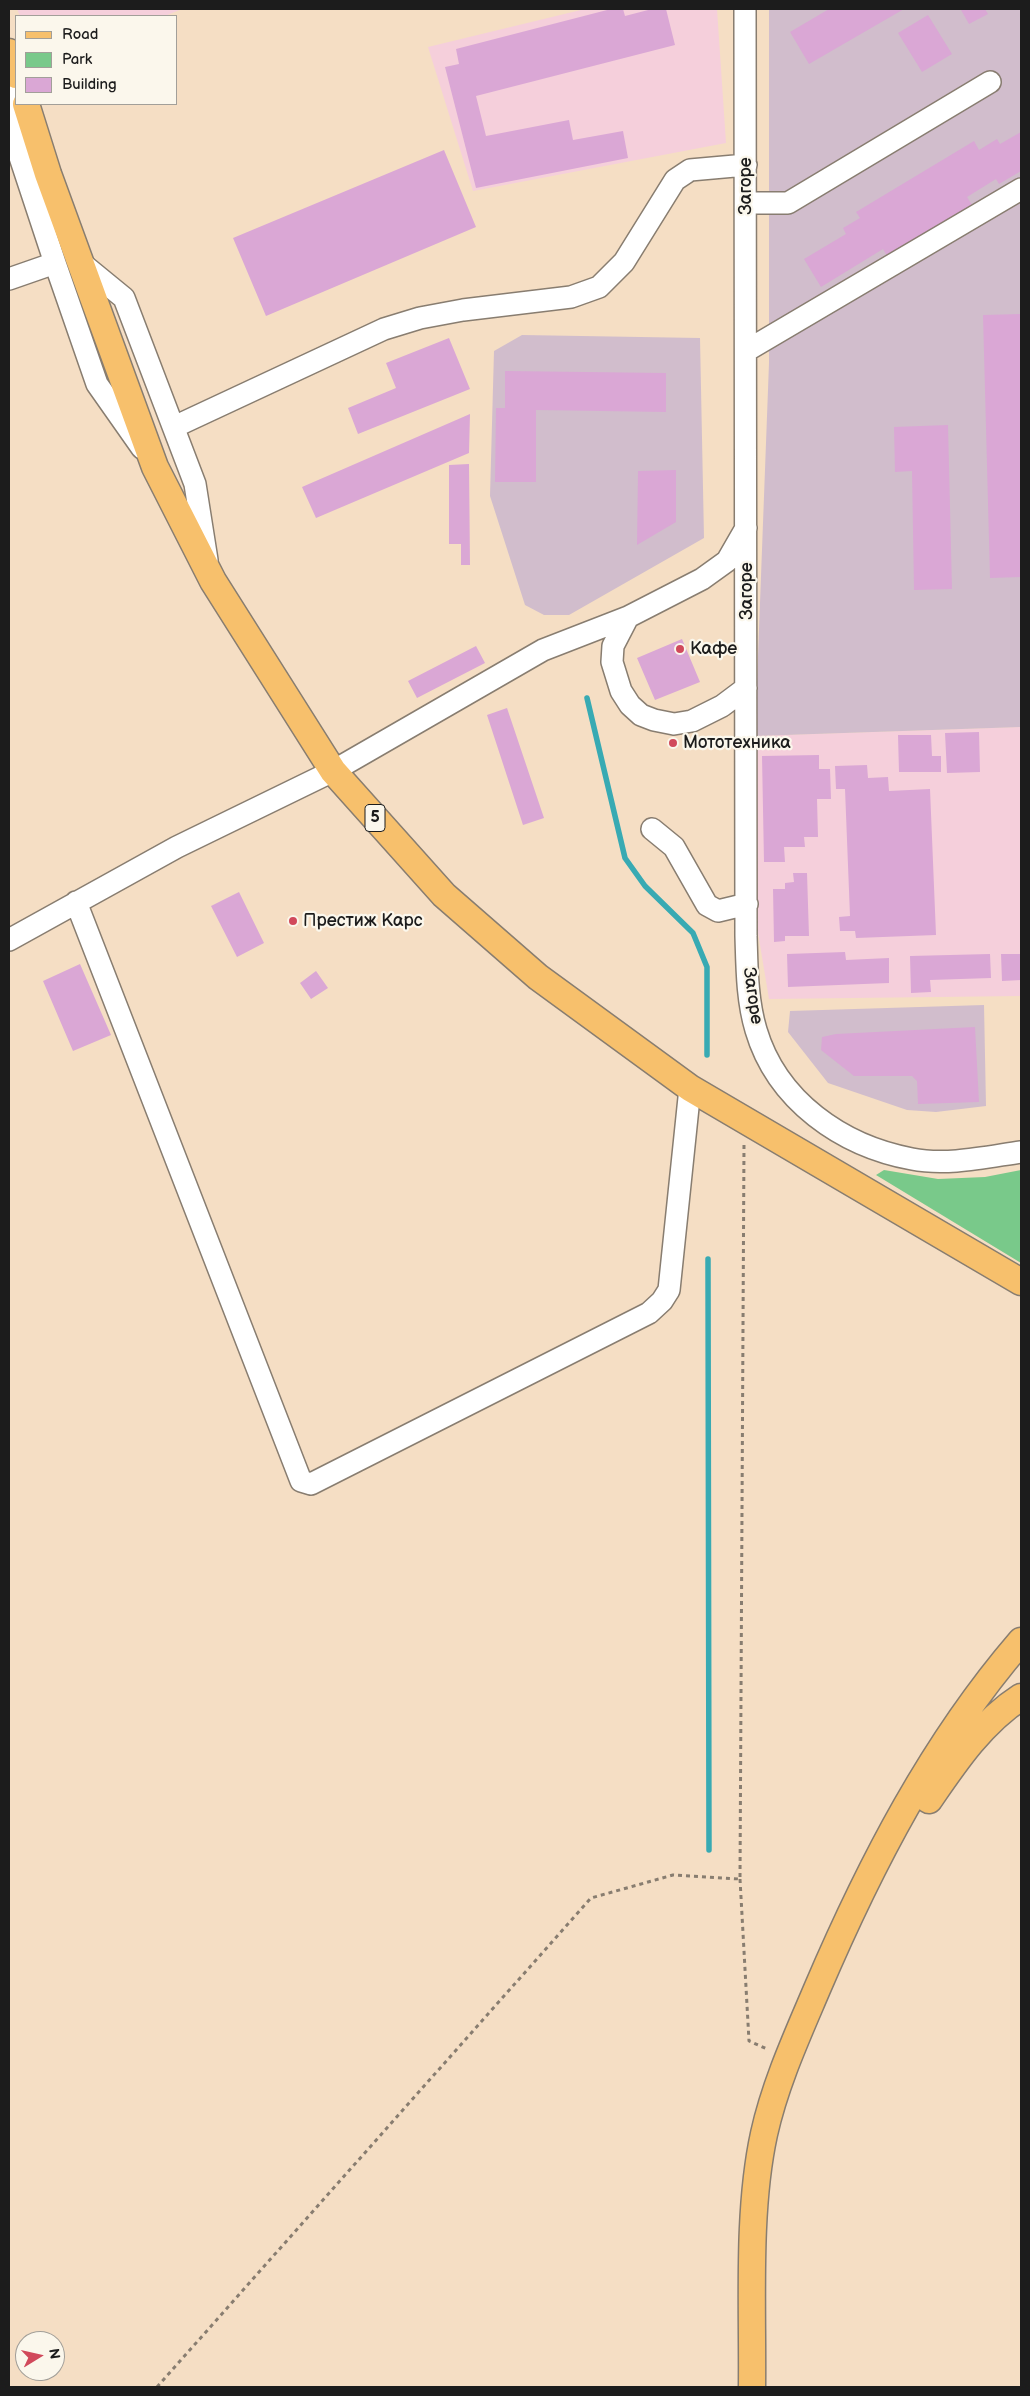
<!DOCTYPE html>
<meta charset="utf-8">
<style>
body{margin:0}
#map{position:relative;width:1030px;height:2396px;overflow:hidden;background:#f5dec4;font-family:"Balsamiq Sans",sans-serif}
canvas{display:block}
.frame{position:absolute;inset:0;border:10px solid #1c1c1c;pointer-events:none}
.legend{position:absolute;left:15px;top:15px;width:162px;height:90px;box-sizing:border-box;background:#fbf7ec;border:1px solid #a29f99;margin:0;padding:6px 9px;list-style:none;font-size:15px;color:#1c1c1c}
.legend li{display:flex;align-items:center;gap:10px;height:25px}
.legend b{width:25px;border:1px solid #a29f99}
.north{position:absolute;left:15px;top:2331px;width:50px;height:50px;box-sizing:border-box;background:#fbf7ec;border:1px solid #a29f99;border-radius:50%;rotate:81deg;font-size:14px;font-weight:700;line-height:20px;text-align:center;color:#1c1c1c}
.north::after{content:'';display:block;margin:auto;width:18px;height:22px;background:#d1495b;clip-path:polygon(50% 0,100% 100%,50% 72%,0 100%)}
</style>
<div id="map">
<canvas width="1030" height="2396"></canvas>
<div class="frame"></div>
<ul class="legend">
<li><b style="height:6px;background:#f7c06c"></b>Road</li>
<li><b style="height:14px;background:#79c98a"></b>Park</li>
<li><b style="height:14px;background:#daa7d5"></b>Building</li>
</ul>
<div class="north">N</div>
</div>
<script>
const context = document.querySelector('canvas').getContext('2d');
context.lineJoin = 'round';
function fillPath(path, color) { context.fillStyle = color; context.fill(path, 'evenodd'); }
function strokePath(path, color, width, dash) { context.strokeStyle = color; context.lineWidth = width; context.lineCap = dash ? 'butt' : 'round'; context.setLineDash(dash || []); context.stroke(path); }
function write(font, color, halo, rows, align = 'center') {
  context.font = font + ' "Balsamiq Sans",sans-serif'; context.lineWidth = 4.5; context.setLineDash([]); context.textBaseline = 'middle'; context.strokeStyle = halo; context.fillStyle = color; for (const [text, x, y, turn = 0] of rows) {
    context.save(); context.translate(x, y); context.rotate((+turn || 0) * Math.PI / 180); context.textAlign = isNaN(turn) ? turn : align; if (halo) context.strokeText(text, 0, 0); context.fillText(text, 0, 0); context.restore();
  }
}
const built = new Path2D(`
 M17 9H182L165 16H20Z
 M585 9H717L726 143 473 191 428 47Z
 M1021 727V996L769 999 757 927 755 736Z`);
const industrial = new Path2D(`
 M769 9H1021V727L755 736 769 363Z
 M522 335 700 338 704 538 569 615H544L525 605 490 496 494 351Z
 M984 1005 986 1106 936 1112 907 1110 828 1083 788 1032 790 1011Z`);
const green = new Path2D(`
 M884 1170 938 1179 985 1177 1021 1170V1263L876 1175Z`);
const stream = new Path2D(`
 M587 698 625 858 645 886 693 933 707 967V1055
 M708 1259 709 1850`);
const building = new Path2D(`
 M611 9H623L625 16 652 9H666L675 45 476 96 486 136 569 120 573 140 623 131 628 158 476 188 445 67 459 64 456 49Z
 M829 9H904L809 64 790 32Z
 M964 9H985L988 14 969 24 961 10Z
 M928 15 952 54 922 72 898 33Z
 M1021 132V171L999 184 996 179 967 197 972 205 887 256 883 249 821 287 804 259 846 234 843 228 860 218 856 212 974 141 979 150 997 139 1000 144Z
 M444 150 476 227 266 316 233 238Z
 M1021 314V577L990 578 983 315Z
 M449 338 470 389 358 434 348 408 396 388 386 363Z
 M505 371 666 373V412L536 410V482H495L496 408H505Z
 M470 414 469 453 316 518 302 487Z
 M948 425 952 589 914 590 912 471 895 472 894 427Z
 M469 464 470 565H461V544H449V465Z
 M676 470V522L637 545 638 471Z
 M682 639 700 682 655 700 637 658Z
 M476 646 485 663 417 698 408 681Z
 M507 708 544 818 523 825 487 715Z
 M979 732 980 772 947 773 945 733Z
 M898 735H931L932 756H941V772H899Z
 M819 755V769H830L831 799H817L818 837H804L805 847H784L785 862H764L762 756Z
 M867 765 868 778 888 777 889 791 930 789 936 935 856 938 855 931H840L839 917 850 916 845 789H836L835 766Z
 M793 873H807L809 936H785V941L774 942 773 889H785V883L794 882Z
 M239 892 264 943 237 957 211 906Z
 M845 952 846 960 889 958V983L788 987 787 954Z
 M990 954 991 978 930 980 931 992 911 993 910 956Z
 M1001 954H1021V980L1002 981Z
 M80 964 111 1035 73 1051 43 981Z
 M316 971 328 988 311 999 300 983Z
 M975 1027 979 1102 918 1104 917 1081 912 1076H854L821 1050 822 1037 836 1034Z`);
const path = new Path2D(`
 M740 1879 749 2041 767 2049
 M157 2387 591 1898 673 1875 740 1879 744 1144`);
const minor = new Path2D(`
 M745 9 746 936C747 968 747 1000 756 1030 777 1101 842 1146 912 1159 947 1166 986 1157 1021 1152
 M13 66 16 145 55 263 97 384 142 448
 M746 203H788L990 82
 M80 262 124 298 195 484 207 560
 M9 279 55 263
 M746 351 1021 189
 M174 427 384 329 420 318 463 310 571 297 599 287 624 262 675 180 690 170 746 165
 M746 528 727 561 702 579 628 617 613 646 612 662 621 691 630 705 641 715 654 720 674 724 692 721 722 706 746 688
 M652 829 674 847 707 905 718 911 747 904
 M76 902 301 1481 311 1484 649 1313 662 1301 669 1290 690 1088
 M9 940 177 847 333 771 543 650 628 617`);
const major = new Path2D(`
 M9 52 16 75
 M26 104 48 174 155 467 213 581 333 771 444 895 538 977 690 1088 1021 1282
 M929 1800C955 1762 982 1722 1021 1697
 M752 2387C753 2307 747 2212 764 2134 775 2084 797 2036 817 1989 870 1865 933 1743 1021 1641`);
const markers = [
 [680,649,5,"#d1495b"],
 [673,743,5,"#d1495b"],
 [293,921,5,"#d1495b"]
];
const shields = [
 [375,818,20]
];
const shieldNames = [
 ["5",375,818]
];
const streetNames = [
 ["Загоре",746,186,-90],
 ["Загоре",747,591,-90],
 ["Загоре",752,996,82]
];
const poiNames = [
 ["Кафе",690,649],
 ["Мототехника",683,743],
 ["Престиж Карс",303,921]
];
fillPath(built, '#f5cfdb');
fillPath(industrial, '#d1bdcc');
fillPath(green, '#79c98a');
strokePath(stream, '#38aab3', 5.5);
fillPath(building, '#daa7d5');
strokePath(minor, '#887d70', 24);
strokePath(major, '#887d70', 29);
strokePath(path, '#887d70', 3, [4, 4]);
strokePath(minor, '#fff', 21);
strokePath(major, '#f7c06c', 26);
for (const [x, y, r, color] of markers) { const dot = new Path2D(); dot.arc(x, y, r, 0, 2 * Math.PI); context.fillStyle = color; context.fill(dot); strokePath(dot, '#fbf7ec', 2); }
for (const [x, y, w] of shields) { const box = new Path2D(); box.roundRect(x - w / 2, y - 13.5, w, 27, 4); context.fillStyle = '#fbf7ec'; context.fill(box); strokePath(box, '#1c1c1c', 1); }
write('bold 16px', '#1c1c1c', null, shieldNames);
write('18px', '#1c1c1c', '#fbf7ec', streetNames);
write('18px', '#1c1c1c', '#fbf7ec', poiNames, 'left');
</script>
